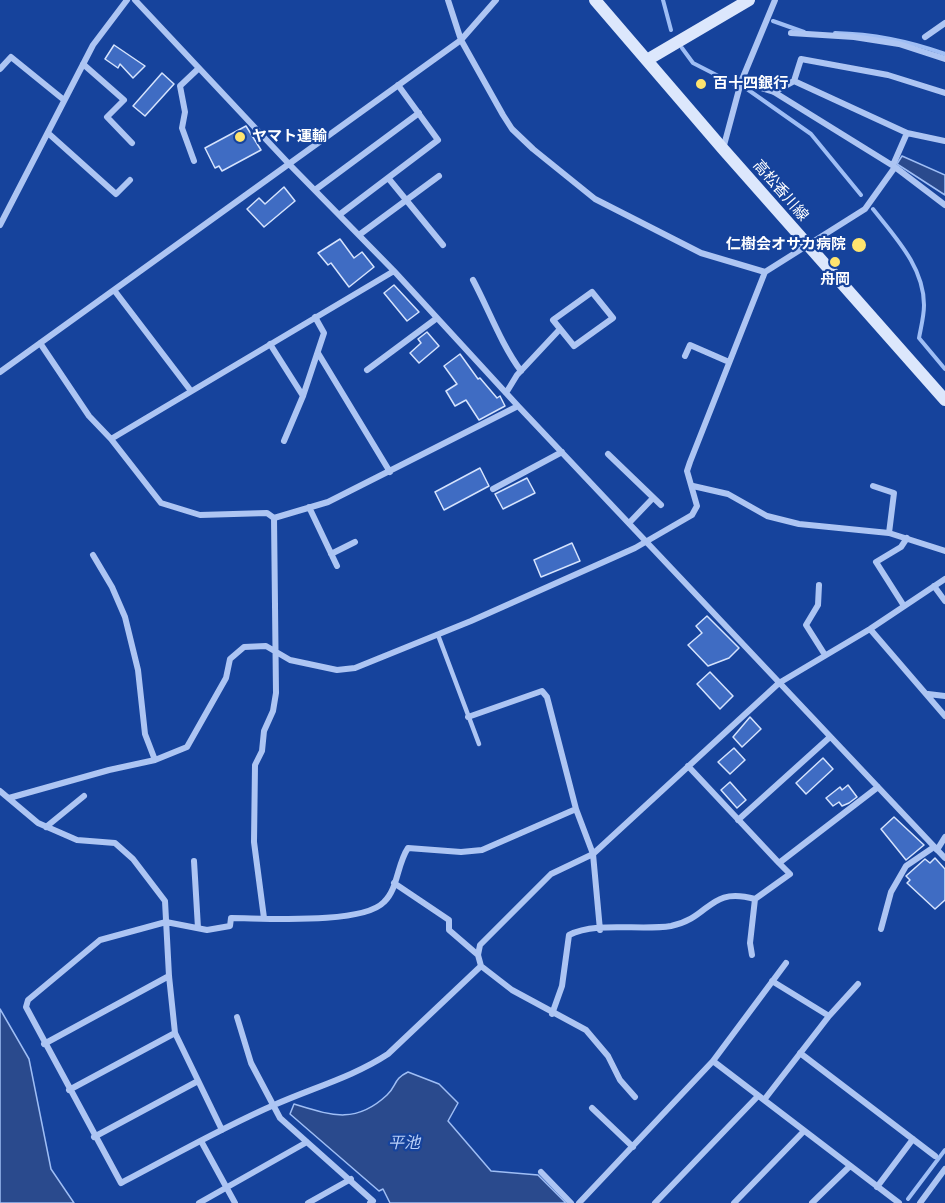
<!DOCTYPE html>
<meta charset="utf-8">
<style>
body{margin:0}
canvas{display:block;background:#16439c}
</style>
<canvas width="945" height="1203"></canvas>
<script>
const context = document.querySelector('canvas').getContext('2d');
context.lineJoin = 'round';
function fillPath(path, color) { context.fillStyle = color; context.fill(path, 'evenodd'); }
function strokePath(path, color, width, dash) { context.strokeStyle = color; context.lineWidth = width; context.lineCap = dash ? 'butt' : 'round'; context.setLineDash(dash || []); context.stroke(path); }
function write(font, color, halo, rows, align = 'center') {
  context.font = font + ' Roboto,"Noto Sans JP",sans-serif'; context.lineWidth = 4.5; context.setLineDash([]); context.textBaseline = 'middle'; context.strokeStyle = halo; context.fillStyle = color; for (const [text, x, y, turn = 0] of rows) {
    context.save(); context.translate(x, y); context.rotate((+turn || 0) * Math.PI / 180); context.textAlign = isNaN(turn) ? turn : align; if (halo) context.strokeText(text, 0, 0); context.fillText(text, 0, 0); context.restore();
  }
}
const water = new Path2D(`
 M902 156 945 175V195L897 164Z
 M0 1009 29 1059 51 1169 74 1203H0Z
 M408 1072 439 1084 458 1103 448 1121 491 1171 538 1175 566 1203H390L383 1189 379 1191 290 1114 294 1104C330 1115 355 1125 387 1095 397 1086 393 1079 408 1072Z`);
const stream = new Path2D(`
 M663 0 671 30
 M773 21 804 32
 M835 33C873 34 909 41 945 54
 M682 48 693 63 734 84
 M747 89 811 134 861 195
 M873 209C895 237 924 267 924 305 924 316 921 327 919 338L945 369
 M908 1199 945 1150`);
const building = new Path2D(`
 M114 45 145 66 133 78 120 64 118 68 105 59Z
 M162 73 174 84 145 116 133 106Z
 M246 126 261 150 222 171 219 166 215 168 205 148Z
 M284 187 295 201 264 227 247 209 259 198 265 204Z
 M340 239 354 258 362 252 374 267 349 287 331 263 328 265 318 253Z
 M394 285 419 312 407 321 384 293Z
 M427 332 439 346 419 363 410 353 421 343 418 339Z
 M460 354 478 379 480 378 497 398 500 396 505 406 479 420 466 400 455 406 446 391 457 384 444 366Z
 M480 468 489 486 444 510 435 492Z
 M527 478 535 493 503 509 495 494Z
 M572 543 580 561 541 577 534 560Z
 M707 616 739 648 729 658 708 666 688 645 702 633 696 626Z
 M710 672 733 696 720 709 697 684Z
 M750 717 761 729 742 747 733 737Z
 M734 748 745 760 730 774 718 762Z
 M823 758 833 769 806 794 796 783Z
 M730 782 746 800 737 808 721 790Z
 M848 785 857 797 849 803 842 806 839 802 833 806 826 798 840 787 842 790Z
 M894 817 924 845 906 860 881 829Z
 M935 858 945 869V900L935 909 907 883 910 880 906 876 925 859 930 863Z`);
const lane = new Path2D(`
 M438 635 479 744`);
const street = new Path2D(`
 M135 0 290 165 394 271 518 406 945 858
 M448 0 461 40 503 115 512 129 533 149 595 199 701 253 765 272
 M791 33 854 37 899 44 945 59
 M925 37 945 23
 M83 64 124 100 107 117 132 143
 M0 69 11 57 64 100
 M794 81 801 59 888 75 945 93
 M741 82 774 92 895 167 945 205
 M774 92 794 81 907 133 945 141
 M48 133 116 194 130 180
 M723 149 741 82 775 0
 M194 161 182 128 185 112 180 86 199 68
 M389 179 443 245
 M315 190 419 113
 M339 215 438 140 398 85
 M0 225 93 45 127 0
 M359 235 439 176
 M473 280C489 310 501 344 521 371
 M114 290 191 391
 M592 292 613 318 574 346 553 320Z
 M40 343 89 416 111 439 161 503 200 515 267 513 274 518 328 502 518 406
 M270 344 303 396
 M318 353 390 472
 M685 356 690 345 729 362
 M367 370 437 318
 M0 372 461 40 496 0
 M506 393 517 375 560 329
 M111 439 394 271
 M284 441 303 396 324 333 315 317
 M608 454 661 505
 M693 486 728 494 767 516 799 524 889 533 945 551
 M873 486 894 493 889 533
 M493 489 562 452
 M309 507 337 566
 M630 522 653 498
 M331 554 355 542
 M93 555 112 587 125 617 138 670 145 734 155 760
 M819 585 818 605 806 625 825 655
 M934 586 945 601
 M904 606 876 562 901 547 907 538
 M870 629 945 716
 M928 694 945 696
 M468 717 542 691 547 697 576 809 593 854 600 930
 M688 766 779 863 878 787
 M0 791 38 823 77 840 115 843 133 859 165 901 169 976 175 1033 222 1130
 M9 798 109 770 155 760 187 747 226 678 230 659 244 647 266 646 290 660 337 670 355 668 471 621 635 548 692 515 697 506 687 471 690 462 765 272 865 209 895 167 893 165 907 133
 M576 809 482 850 461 852 408 848C397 864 398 889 384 902 362 925 264 918 231 918L230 926 207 930 166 922 100 940 28 1000 26 1007 121 1183C171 1157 221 1128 274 1105 312 1088 353 1077 388 1054L481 966 478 955 480 945 551 874 593 854 779 683 870 629 945 579
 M738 820 830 737
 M46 827 84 796
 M937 850 945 837
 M194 861 198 928
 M394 883 449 920V930L478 955
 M264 918 254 842 255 765 262 751 264 731 273 711 276 693 274 518
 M881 929 891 892 906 866 934 847
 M752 955 750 943 755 899 790 874 779 863
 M481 966 512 990 586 1030 608 1056 620 1080 635 1097
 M772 981 829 1016
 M552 1014 562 986 569 935C596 921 640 931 671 926 711 918 708 886 755 899
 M237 1017 251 1063 280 1118 373 1201 370 1203
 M44 1044 169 976
 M800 1053 935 1156
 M713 1061 899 1203
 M69 1090 175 1033
 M764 1100 829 1016 858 984
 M592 1108 633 1147
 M94 1137 198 1081
 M201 1141 235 1203
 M541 1172 571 1203
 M877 1187 913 1139
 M199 1203 307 1142
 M308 1203 351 1179
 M579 1203 713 1061 786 963
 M655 1203 758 1096
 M734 1203 804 1131
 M812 1203 850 1166
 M920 1203 945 1169`);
const secondary = new Path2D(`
 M595 0 723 149 945 400
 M647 60 749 0`);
const markers = [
 [701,84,6,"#ffe46e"],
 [240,137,6,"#ffe46e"],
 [859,245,8,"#ffe46e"],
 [835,262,6,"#ffe46e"]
];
const poiNames = [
 ["百十四銀行",713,84],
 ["ヤマト運輸",252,137],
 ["仁樹会オサカ病院",846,245,"right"],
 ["舟岡",835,280,"center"]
];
const streetNames = [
 ["高松香川線",780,191,49]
];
const waterNames = [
 ["平池",404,1144]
];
fillPath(water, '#2a4a8d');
strokePath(water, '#9fbef5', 1.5);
strokePath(stream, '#9fbef5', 4);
fillPath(building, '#3f6cc3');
strokePath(building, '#d5e3fd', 1.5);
strokePath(lane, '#adc5f3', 4.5);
strokePath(street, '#adc5f3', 6);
strokePath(secondary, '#dce7fc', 12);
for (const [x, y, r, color] of markers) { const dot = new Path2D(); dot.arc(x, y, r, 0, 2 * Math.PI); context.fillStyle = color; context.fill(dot); strokePath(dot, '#16439c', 2); }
write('bold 15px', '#fff', '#16439c', poiNames, 'left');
write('15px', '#fff', '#16439c', streetNames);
write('italic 16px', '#bad0f9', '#16439c', waterNames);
</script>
